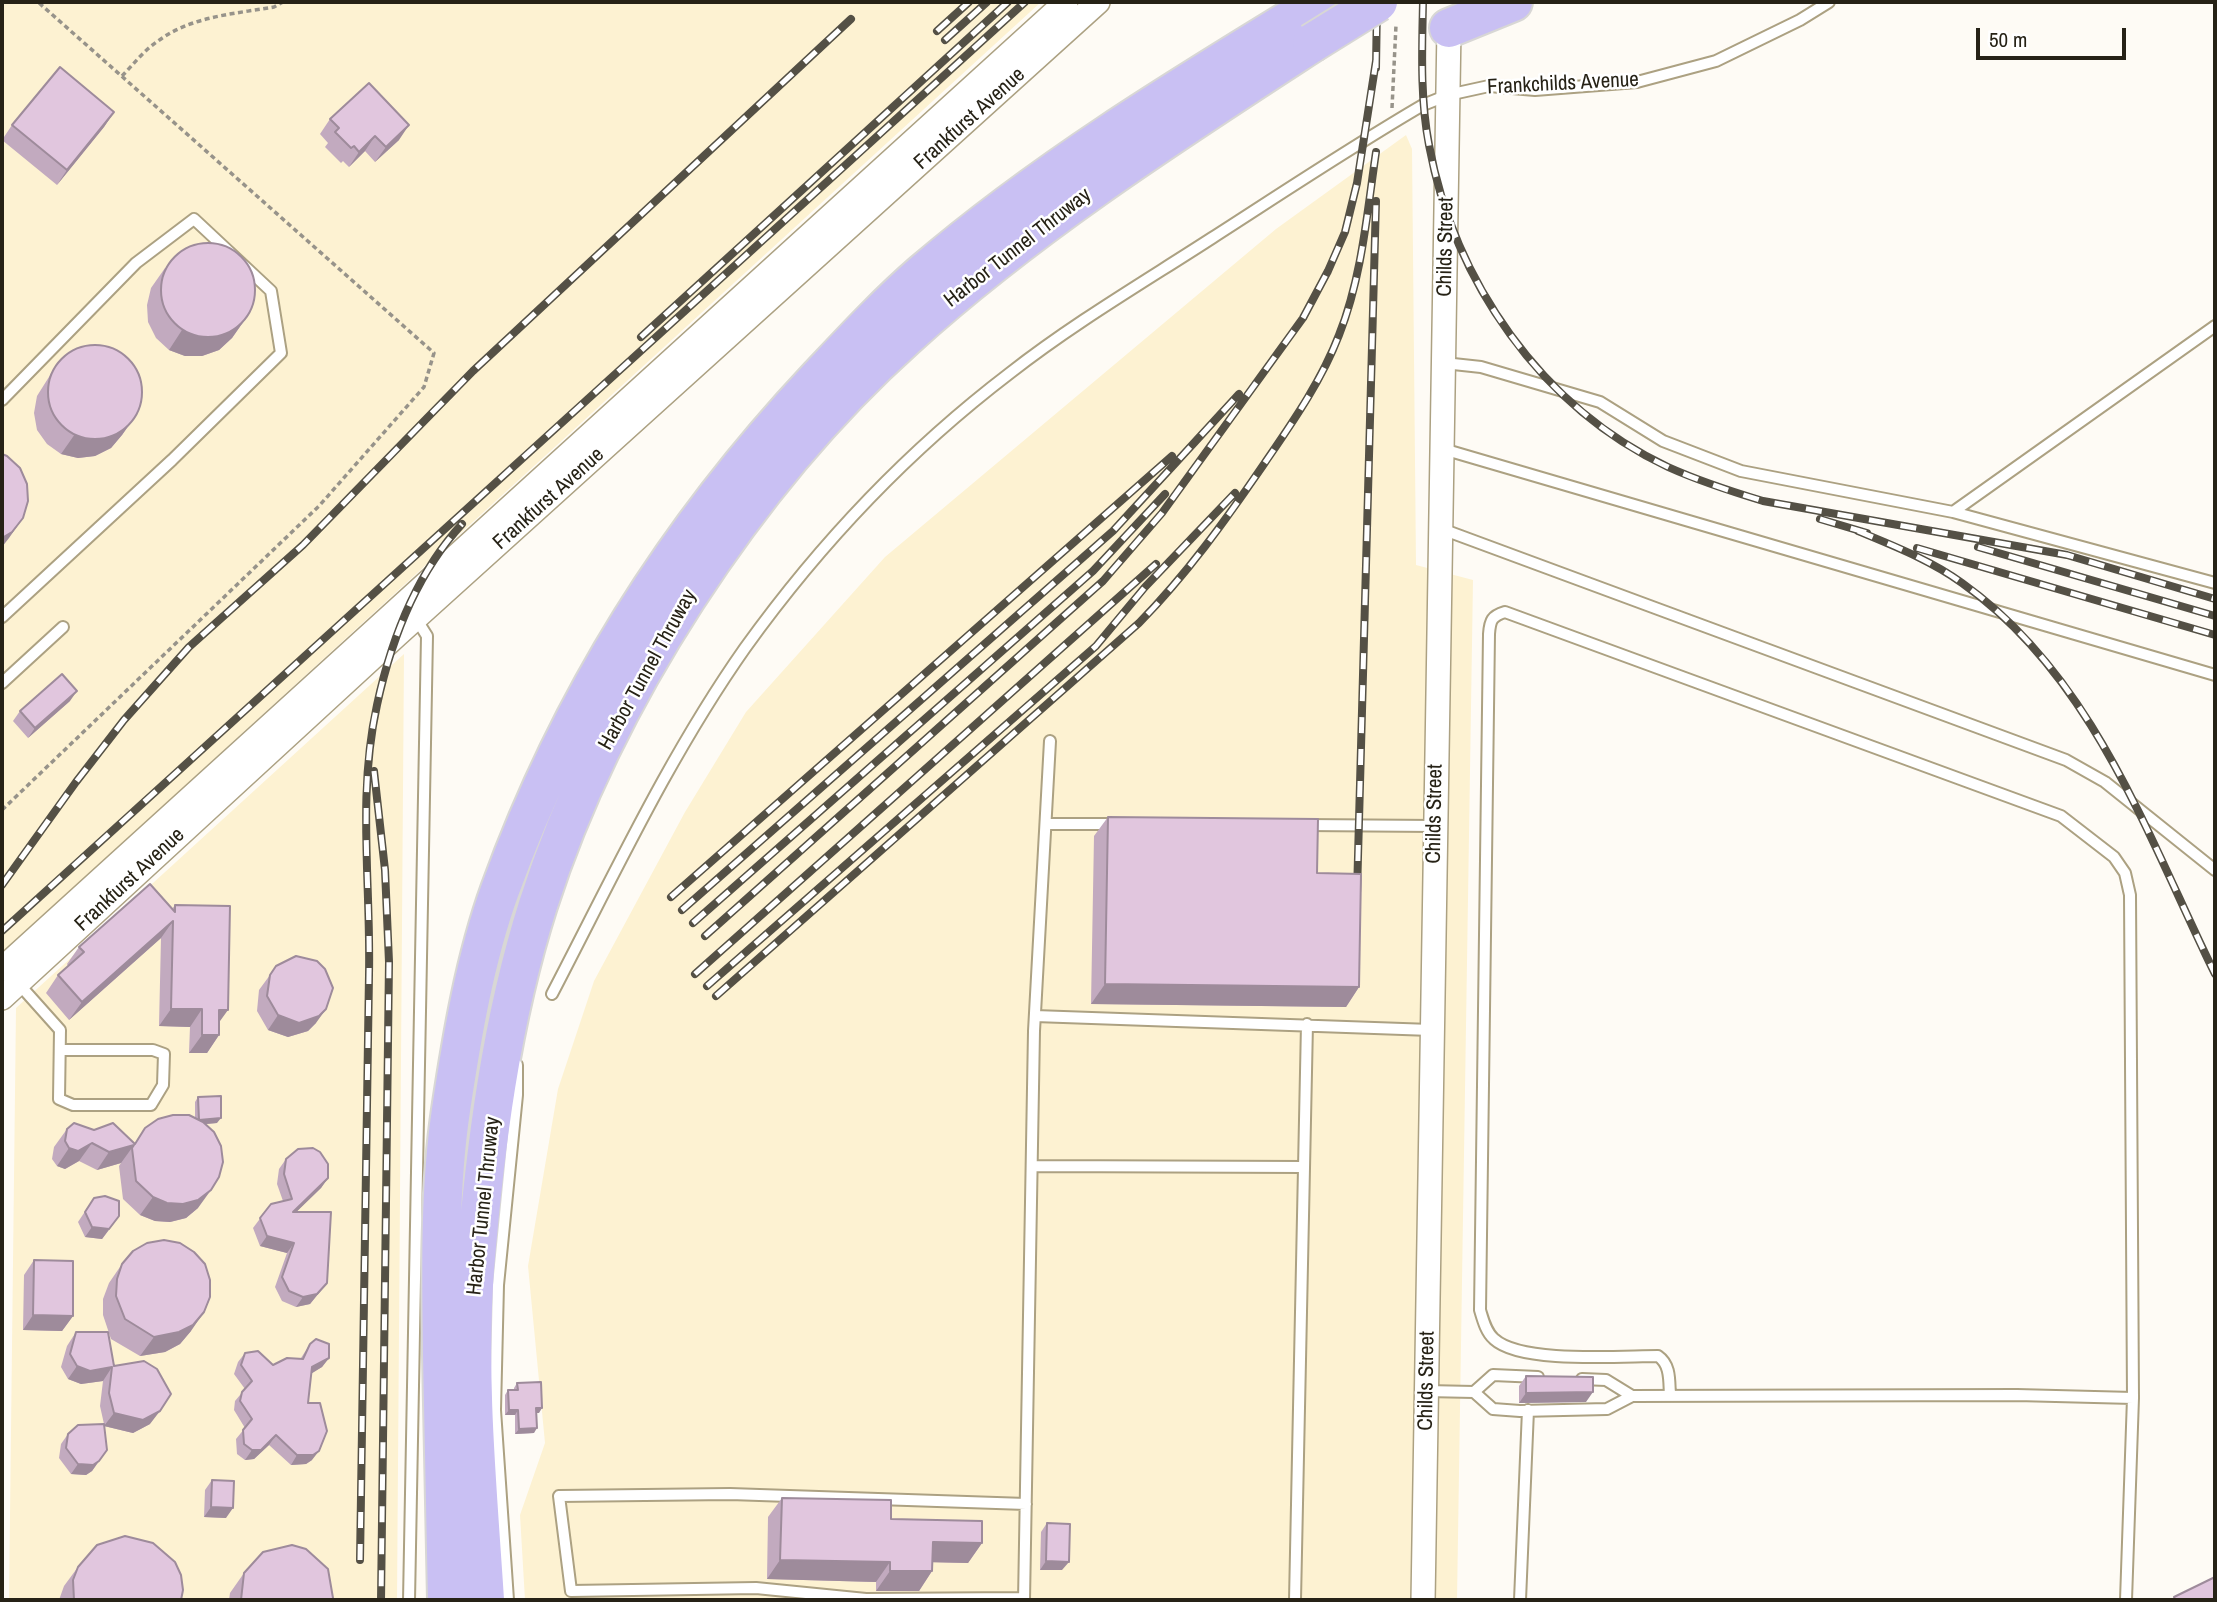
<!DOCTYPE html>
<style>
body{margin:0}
#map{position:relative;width:2217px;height:1602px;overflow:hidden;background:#fefbf5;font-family:"Archivo Narrow",sans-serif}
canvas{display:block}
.frame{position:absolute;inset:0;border:4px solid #262216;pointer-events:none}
.scale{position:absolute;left:1976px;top:28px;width:150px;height:32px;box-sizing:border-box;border:4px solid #262216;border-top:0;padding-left:9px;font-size:21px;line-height:24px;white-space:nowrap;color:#262216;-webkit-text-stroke:5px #fff;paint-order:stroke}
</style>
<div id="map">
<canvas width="2217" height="1602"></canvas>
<div class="frame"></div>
<div class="scale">50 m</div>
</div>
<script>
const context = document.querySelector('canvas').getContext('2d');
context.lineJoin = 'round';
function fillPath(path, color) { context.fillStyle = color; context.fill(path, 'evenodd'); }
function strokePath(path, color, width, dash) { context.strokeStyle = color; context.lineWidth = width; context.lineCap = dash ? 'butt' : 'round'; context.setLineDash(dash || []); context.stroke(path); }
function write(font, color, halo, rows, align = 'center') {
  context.font = font + ' "Archivo Narrow",sans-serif'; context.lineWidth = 5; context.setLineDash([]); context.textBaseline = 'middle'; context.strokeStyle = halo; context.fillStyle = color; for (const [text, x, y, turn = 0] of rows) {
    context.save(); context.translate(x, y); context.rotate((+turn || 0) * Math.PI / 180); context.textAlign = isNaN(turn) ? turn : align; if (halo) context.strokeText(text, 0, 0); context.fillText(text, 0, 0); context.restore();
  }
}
const built = new Path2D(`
 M2 2H1041L2 953Z
 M1406 135 1412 149 1416 565 1473 580 1457 1600H525L520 1515 545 1443 528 1266 558 1089 594 981 685 812 746 712 885 557 1276 229Z
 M404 654 397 1600H9L16 1008Z`);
const path = new Path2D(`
 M122 76C133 65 144 50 158 41 192 16 234 14 274 7L283 2
 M1392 108 1396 25
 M2 810 319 506 424 387 434 353 38 2`);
const service = new Path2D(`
 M1444 363 1481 367 1600 402 1663 441 1741 471 1953 512 2215 583
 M2 400 136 263 194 219 271 291 281 353 172 460 2 617
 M1443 449 2215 675
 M1953 512 2215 326
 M1439 528 2066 760 2105 782 2215 870
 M2 683 63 627
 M1046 824H1114
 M1305 825 1435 826
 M18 983 60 1030 59 1099 73 1105H151L163 1085 164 1054 153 1050H61
 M552 994C613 877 669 756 745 648 819 545 909 450 1010 373 1074 323 1144 282 1212 238 1282 193 1351 147 1423 105L1448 95 1489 86 1535 90 1637 82 1716 61 1800 20 1829 2
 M1035 1016 1431 1030
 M1032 1166 1304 1167
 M1426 1391 1474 1392 1493 1409 1520 1411 1607 1409 1632 1396 1606 1380 1582 1379
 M1474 1392 1493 1375 1538 1377
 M1632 1396 2017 1395 2133 1398 2126 1600
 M1670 1396C1669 1381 1671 1365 1658 1356 1621 1356 1521 1364 1494 1339 1486 1332 1483 1320 1480 1310L1489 634C1490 620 1492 616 1505 612L2061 816 2114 857 2125 873 2130 895 2133 1398
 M1024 1598 866 1599 756 1588 571 1591 559 1496 730 1494 1026 1504
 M409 1600 427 636 415 617
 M508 1600 495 1410 498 1285 517 1095V1065
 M1024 1600 1034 1031 1050 741
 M1295 1600 1307 1024
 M1520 1600 1528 1410`);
const minor = new Path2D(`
 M2 969 1066 2
 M2 998 397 635 1098 2
 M1423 1600 1449 28`);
const motorway = new Path2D(`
 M1449 28 1513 2
 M447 1600C445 1518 444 1437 442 1355 441 1273 439 1191 451 1110 462 1037 475 959 500 890 570 697 679 526 819 377 852 342 886 305 923 273 1044 169 1183 85 1319 2
 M485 1600C478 1490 467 1379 475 1269 485 1147 501 1021 538 905 604 700 745 481 906 337 1030 225 1172 134 1312 43`);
const rail = new Path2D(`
 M1423 2C1422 50 1420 98 1429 145 1454 281 1541 407 1668 467 1699 481 1730 491 1763 501L2067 555 2215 599
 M937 31 969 2
 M945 40 987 2
 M1376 68 1377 2
 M641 337 1008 2
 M1820 519 1867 533
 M1858 531C1894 546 1930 560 1962 583 2093 676 2147 835 2215 974
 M1978 547 2215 616
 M1917 548 2215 635
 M374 771 385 870 389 962 381 1600
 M2 885 76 782 124 720 189 647 303 545 473 371 851 19
 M1357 893 1376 201
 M671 897 1172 456
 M682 910 1113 531 1239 394
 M693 923 1093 571 1165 494
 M2 931 1025 2
 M705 936 1103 581 1162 513 1303 318 1328 271 1345 232 1357 183 1376 61
 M695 974 1156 564
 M707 986 1096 646 1145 587 1235 493
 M716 996 1139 623C1187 574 1225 521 1264 464 1292 423 1321 382 1339 335 1362 277 1367 213 1376 152
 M360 1560C363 1365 366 1170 369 975 371 883 357 796 377 705 391 640 416 574 462 524`);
const motorwayBridge = new Path2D(`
 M1312 43 1378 2`);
const wall = new Path2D(`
 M114 112 104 127 57 185 2 140 12 125Z
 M330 119 399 140 375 162 365 151 349 167 343 161 341 163 325 147 328 143 320 134Z
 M165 268 246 318 232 338 219 350 202 356H185L169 350 156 338 148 322 147 305 151 288Z
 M59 361 136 415 122 435 111 448 95 456 78 458 61 454 47 444 37 430 34 413 37 396Z
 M70 701 28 738 13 721 20 711Z
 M1108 817 1317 873 1359 987 1346 1007 1091 1004 1094 836Z
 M175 905 219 1022V1035L207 1053H189L190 1027 159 1026 161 938 69 1020 46 993 58 975 68 966 67 964 79 947 172 909Z
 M270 975 316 1023 308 1031 288 1037 268 1030 257 1011 259 990Z
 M198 1097 217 1123 206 1124 198 1208 186 1218 170 1222 155 1221 140 1215 123 1199 119 1166 121 1163 97 1170 79 1161 65 1169 57 1166 52 1159 54 1147 67 1129 135 1143 195 1118V1102Z
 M286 1159 328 1178 321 1188 296 1212 327 1283 310 1304 296 1307 282 1301 275 1287 287 1253 260 1246 253 1228 271 1204 283 1201 277 1184 279 1169Z
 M94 1198 112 1226 102 1239 85 1237 78 1222Z
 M34 1260 73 1316 62 1331 23 1330 24 1275Z
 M122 1264 191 1331 180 1344 165 1352 140 1356 111 1339 103 1315V1299L109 1283Z
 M76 1332 114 1366 150 1424 133 1433 104 1426 107 1450 92 1471 86 1475 71 1474 59 1458 61 1444 68 1434 104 1424 100 1406 103 1381 81 1384 68 1379 61 1367 67 1346Z
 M310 1344 329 1358 322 1367 311 1373 308 1403 312 1460 306 1464 291 1465 269 1445 254 1459 245 1460 237 1454 236 1439 245 1428 234 1410 235 1401 245 1389 234 1374 238 1362 245 1353 273 1365 301 1358Z
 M1526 1376 1586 1402 1519 1403V1386Z
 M517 1383 539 1413H536L534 1433 515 1434V1415H505V1395L508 1390H514V1388Z
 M212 1480 226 1518 204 1517 205 1490Z
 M782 1498 891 1519 982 1543 968 1563 933 1562 932 1571 919 1591H876V1582L767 1579 768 1517Z
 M1047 1523 1062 1570H1040L1041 1532Z
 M78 1567 181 1600H59L64 1586Z
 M244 1573 333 1600H229L230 1593Z`);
const shadedWall = new Path2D(`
 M114 112 104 127 57 185 67 170Z
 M409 125 399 140 375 162 386 147Z
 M375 136 365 151 349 167 359 152Z
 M246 318 232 338 219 350 202 356H185L169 350 182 330Z
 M136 415 122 435 111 448 95 456 78 458 61 454 75 434Z
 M23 518 9 538 2 547V538Z
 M77 691 70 701 28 738 35 728Z
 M173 921 161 938 69 1020 82 1002Z
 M1105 984 1359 987 1346 1007 1091 1004Z
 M171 1009H202L190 1027 159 1026Z
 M326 1009 316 1023 308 1031 288 1037 268 1030 278 1015Z
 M219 1010H228L215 1028Z
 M202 1035H219L207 1053H189Z
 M221 1118 217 1123 195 1125 199 1120Z
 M92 1143 79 1161 65 1169 57 1166 69 1148Z
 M134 1145 121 1163 97 1170 109 1152Z
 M328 1178 321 1188 286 1222 293 1212Z
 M211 1190 198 1208 186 1218 170 1222 155 1221 140 1215 153 1197Z
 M119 1216 102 1239 85 1237 92 1227Z
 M267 1236 294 1243 287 1253 260 1246Z
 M327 1283 310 1304 296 1307 303 1297Z
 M204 1312 191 1331 180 1344 165 1352 140 1356 154 1337Z
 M33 1315 73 1316 62 1331 23 1330Z
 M329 1358 322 1367 306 1377 312 1367Z
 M77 1366 112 1367 103 1381 81 1384 68 1379Z
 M1593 1392 1586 1402 1519 1403 1526 1393Z
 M536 1408H542L539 1413H532Z
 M509 1410H518L515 1415H505Z
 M160 1411 150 1424 133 1433 104 1426 114 1413Z
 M537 1428 534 1433 515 1434 519 1429Z
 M276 1435 269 1445 254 1459 245 1460 252 1450Z
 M319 1451 312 1460 306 1464 291 1465 297 1455Z
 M99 1461 92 1471 86 1475 71 1474 78 1464Z
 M211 1507 233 1508 226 1518 204 1517Z
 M933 1542 982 1543 968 1563 919 1562Z
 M780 1560 890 1562 876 1582 767 1579Z
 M1046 1561 1069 1562 1062 1570H1040Z
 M890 1571H932L919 1591H876Z`);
const building = new Path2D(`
 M60 67 114 112 67 170 12 125Z
 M369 83 409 125 386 147 375 136 359 152 354 146 351 148 335 132 339 128 330 119Z
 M161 290a47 47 0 1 1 94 0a47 47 0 1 1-94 0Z
 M48 392a47 47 0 1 1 94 0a47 47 0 1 1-94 0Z
 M2 454 7 456 20 468 27 484 28 501 23 518 12 532 2 538Z
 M62 674 77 691 35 728 20 711Z
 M1108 817 1318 819 1317 873 1361 874 1359 987 1105 984Z
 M150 884 175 912V905L230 906 228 1010H219V1035H202V1009H171L173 921 82 1002 58 975 84 952 79 947Z
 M296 956 317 961 325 969 333 988 326 1009 319 1016 299 1023 278 1015 267 996 270 975 276 966Z
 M221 1096V1118L199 1120 198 1097Z
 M173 1115H189L203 1122 214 1132 221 1146 223 1162 219 1177 211 1190 198 1200 183 1204 167 1203 153 1197 136 1181 132 1148 134 1145 109 1152 92 1143 78 1151 69 1148 65 1141 67 1129 74 1123 94 1130 113 1123 135 1144 145 1128 158 1119Z
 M313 1148 320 1152 328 1164V1178L293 1212H331L327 1283 317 1294 303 1297 289 1291 282 1277 294 1243 267 1236 260 1218 271 1204 292 1199 284 1174 286 1159 298 1149Z
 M105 1196 119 1201V1216L109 1229 92 1227 85 1212 94 1198Z
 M164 1240 180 1243 194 1252 205 1264 210 1280V1297L204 1312 193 1325 179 1332 154 1337 125 1319 116 1296 117 1279 122 1264 133 1251 147 1243Z
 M34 1260 73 1261V1316L33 1315Z
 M76 1332H108L114 1366 144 1361 157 1369 171 1394 160 1411 143 1420 114 1413 109 1393 112 1367 90 1371 77 1366 70 1354Z
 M316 1339 329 1344V1358L312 1367 308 1403H320L327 1431 319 1451 313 1455H297L276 1435 261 1450H252L244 1444 243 1430 252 1419 240 1401 242 1392 252 1381 241 1365 245 1353 258 1351 273 1365 287 1358 303 1359 310 1344Z
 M1526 1376 1593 1377V1392L1526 1393Z
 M541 1382 542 1408H536L537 1428 519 1429 518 1410H509L508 1390H518L517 1383Z
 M104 1424 107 1450 99 1461 93 1465 78 1464 66 1448 68 1434 78 1425Z
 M212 1480 234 1481 233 1508 211 1507Z
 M782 1498 891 1500V1519L982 1521V1543L933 1542 932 1571H890V1562L780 1560Z
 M1047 1523 1070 1524 1069 1562 1046 1561Z
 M125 1536 153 1543 175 1562 181 1575 183 1590 181 1600H74L73 1580 78 1567 97 1545Z
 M292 1545 306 1549 328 1569 333 1598V1600H241L244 1573 263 1552Z
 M2215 1577V1600H2175L2174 1597Z
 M1849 1599H1895V1600H1849Z`);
const streetNames = [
 ["Frankchilds Avenue",1563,84,-3],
 ["Frankfurst Avenue",970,119,-42],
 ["Childs Street",1446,247,-89],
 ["Harbor Tunnel Thruway",1018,248,-38],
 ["Frankfurst Avenue",549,499,-42],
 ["Harbor Tunnel Thruway",648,670,-61],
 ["Childs Street",1435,814,-89],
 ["Frankfurst Avenue",130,880,-43],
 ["Harbor Tunnel Thruway",484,1206,-84],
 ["Childs Street",1427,1381,-89]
];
fillPath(built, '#fdf2d2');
strokePath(service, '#aca182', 14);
strokePath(minor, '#aca182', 26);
strokePath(motorway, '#d8d7d5', 42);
strokePath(path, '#97938a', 3.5, [5, 3.5]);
strokePath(service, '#fff', 10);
strokePath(minor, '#fff', 23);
strokePath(motorway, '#c9c0f3', 38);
strokePath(rail, '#545045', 8);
strokePath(rail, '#fff', 5, [16]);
strokePath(motorwayBridge, '#d8d7d5', 42, []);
strokePath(motorwayBridge, '#c9c0f3', 38);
fillPath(wall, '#c2aabf');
fillPath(shadedWall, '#9e8b9b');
fillPath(building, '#e1c6de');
strokePath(building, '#9e8b9b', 2);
write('21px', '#262216', '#fff', streetNames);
</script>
